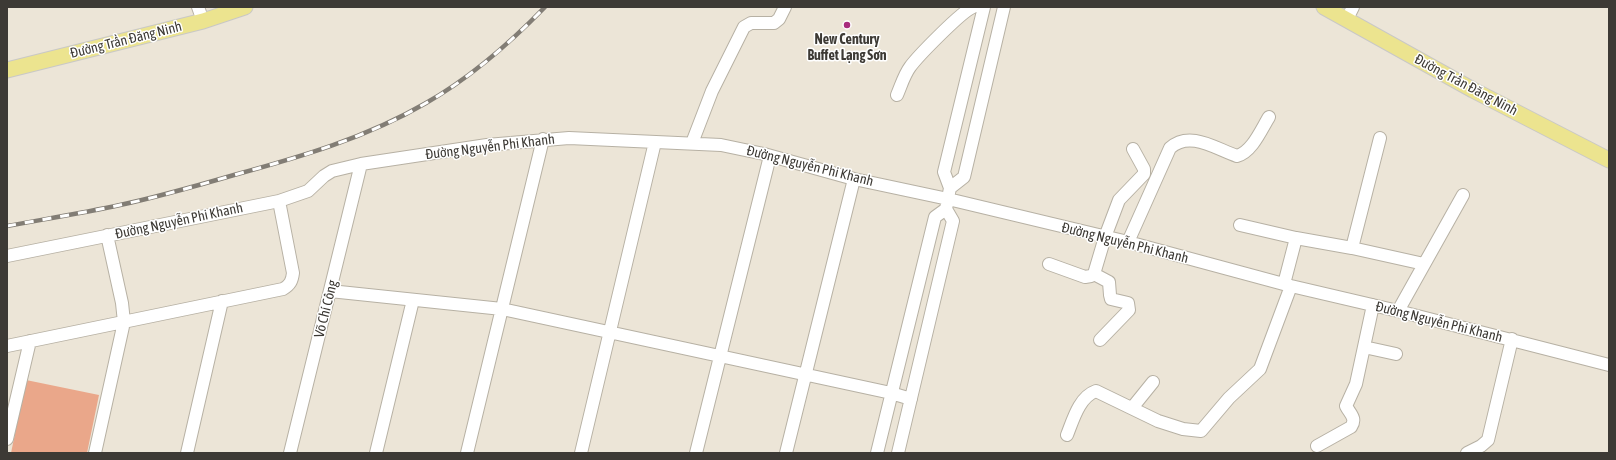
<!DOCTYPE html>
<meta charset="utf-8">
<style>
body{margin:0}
#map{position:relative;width:1616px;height:460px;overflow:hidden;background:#ece5d7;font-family:"Asap Condensed",sans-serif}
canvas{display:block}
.frame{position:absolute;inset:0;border:8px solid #3d3a35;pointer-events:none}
</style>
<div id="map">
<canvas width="1616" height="460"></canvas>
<div class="frame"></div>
</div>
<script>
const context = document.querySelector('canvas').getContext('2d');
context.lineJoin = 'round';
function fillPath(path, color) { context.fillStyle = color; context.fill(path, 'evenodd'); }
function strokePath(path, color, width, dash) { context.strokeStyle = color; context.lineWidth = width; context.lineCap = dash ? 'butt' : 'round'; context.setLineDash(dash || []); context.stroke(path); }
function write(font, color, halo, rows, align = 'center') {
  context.font = font + ' "Asap Condensed",sans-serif'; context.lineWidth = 3; context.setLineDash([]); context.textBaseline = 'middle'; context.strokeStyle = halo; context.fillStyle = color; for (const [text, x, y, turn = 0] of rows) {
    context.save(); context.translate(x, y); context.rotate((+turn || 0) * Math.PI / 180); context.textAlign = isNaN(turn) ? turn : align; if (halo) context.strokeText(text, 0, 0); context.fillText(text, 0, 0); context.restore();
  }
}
const green = new Path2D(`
 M26 380 99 395 87 453H11Z`);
const minor = new Path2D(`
 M198 7 203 21
 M1347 19 1353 7
 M897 95C901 86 904 75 910 67 918 56 962 11 973 7
 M692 143 712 91 744 27 751 23H774L779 19 785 7
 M950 188 964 177 1004 7
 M1240 225 1296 238
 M1128 242 1170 148C1190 130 1216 149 1237 156 1252 152 1261 130 1269 117
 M1352 248 1380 138
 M7 256 279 201 308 191 324 176 332 171 361 164 487 145 569 138 721 145 764 154 854 179 948 199 1128 242 1291 286 1398 311 1609 365
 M1049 264 1085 277 1091 276 1094 274 1105 237 1119 200 1144 174V169L1133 149
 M1094 274 1109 282 1110 295 1111 299 1128 303 1129 310 1100 340
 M1284 284 1296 238 1352 248 1424 264
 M330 291 502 309 891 393 911 399
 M1398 311 1463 195
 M7 346 283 289C290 285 292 281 293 273L279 201
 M1364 347 1396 354
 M1132 408 1153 382
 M1067 435C1073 420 1079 397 1096 391L1158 421 1183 429 1201 431 1229 398 1260 369 1291 286
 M7 439 30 341
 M1317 446 1351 427C1357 418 1350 414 1346 406L1356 384 1373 305
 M95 453 124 322 122 303 107 235
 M187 453 222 301
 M290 453 361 164
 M376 453 413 300
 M467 453 543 139
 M581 453 655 142
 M696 453 770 156
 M786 453 854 179
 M877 453 935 217 946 209 950 188 944 172 984 7
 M898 453 953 221 946 209
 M1467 453 1481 446 1488 440 1512 339`);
const major = new Path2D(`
 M1324 7 1473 90 1609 160
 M7 70 203 21 245 7`);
const rail = new Path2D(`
 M7 226C45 219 83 213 120 205 158 197 196 186 234 175 300 157 366 138 426 103 470 78 509 44 545 7`);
const markers = [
 [847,25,4,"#a92c7e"]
];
const streetNames = [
 ["Đường Trần Đăng Ninh",126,40,-14],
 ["Đường Trần Đăng Ninh",1466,85,28],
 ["Đường Nguyễn Phi Khanh",490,147,-7],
 ["Đường Nguyễn Phi Khanh",810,166,14],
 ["Đường Nguyễn Phi Khanh",179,221,-12],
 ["Đường Nguyễn Phi Khanh",1125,243,14],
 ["Võ Chí Công",326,309,-76],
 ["Đường Nguyễn Phi Khanh",1439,322,14]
];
const poiNames = [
 ["New Century",847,40],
 ["Buffet Lạng Sơn",847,56]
];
fillPath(green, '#eaa78a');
strokePath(minor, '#b7b1a4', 14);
strokePath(major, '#c9c8c6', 17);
strokePath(minor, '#fff', 12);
strokePath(major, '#ece48f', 15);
strokePath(rail, '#827d75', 4.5);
strokePath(rail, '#fff', 3, [9]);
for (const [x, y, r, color] of markers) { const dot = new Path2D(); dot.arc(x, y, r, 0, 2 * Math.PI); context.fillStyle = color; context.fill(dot); strokePath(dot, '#fff', 1.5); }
write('14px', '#3d3a35', '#fff', streetNames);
write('bold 14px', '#3d3a35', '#fff', poiNames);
</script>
